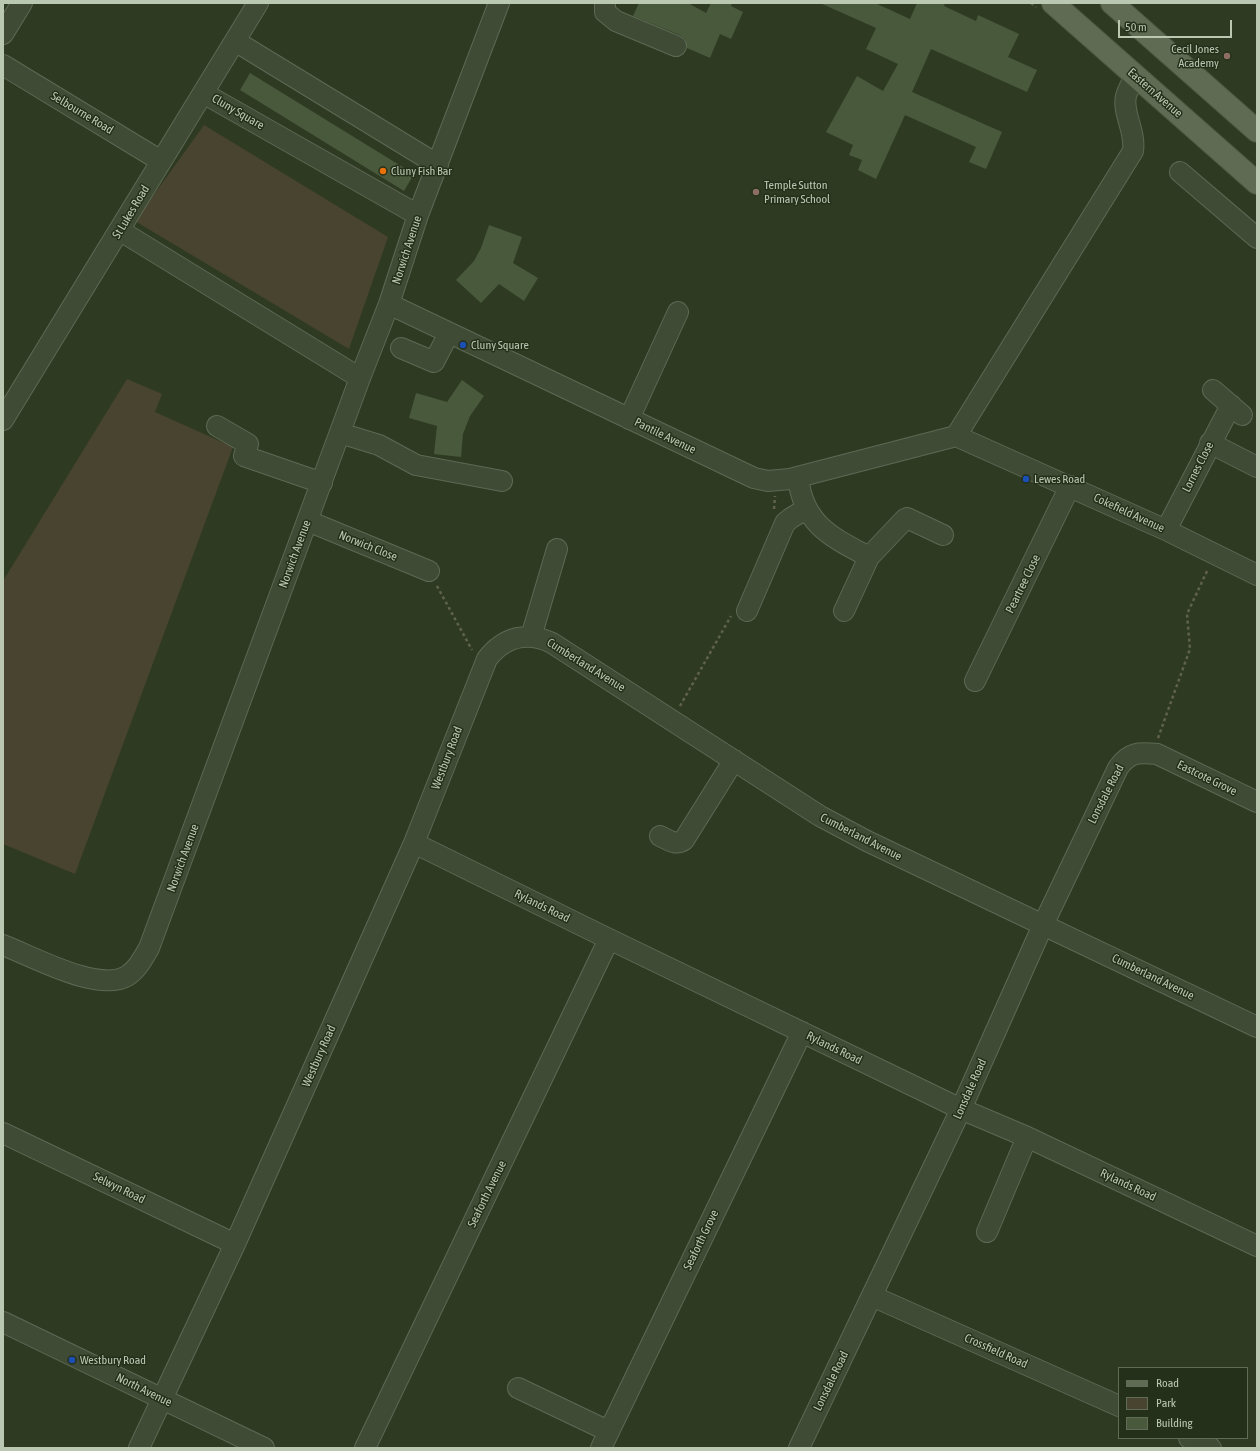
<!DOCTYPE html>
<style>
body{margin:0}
#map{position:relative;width:1260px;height:1451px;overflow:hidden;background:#2e3b22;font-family:"Asap Condensed",sans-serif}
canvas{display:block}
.frame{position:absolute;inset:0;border:4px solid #bac7b1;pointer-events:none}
.legend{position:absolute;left:1118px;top:1367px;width:130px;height:72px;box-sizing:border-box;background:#25301b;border:1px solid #616c57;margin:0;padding:5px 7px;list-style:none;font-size:12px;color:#bac7b1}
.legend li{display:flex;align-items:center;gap:8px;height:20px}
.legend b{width:20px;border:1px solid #616c57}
.scale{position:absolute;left:1118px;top:20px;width:114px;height:18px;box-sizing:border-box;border:2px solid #bac7b1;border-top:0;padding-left:5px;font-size:12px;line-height:14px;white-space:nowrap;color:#bac7b1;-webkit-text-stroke:3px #25301b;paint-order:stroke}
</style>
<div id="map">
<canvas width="1260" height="1451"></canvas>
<div class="frame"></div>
<ul class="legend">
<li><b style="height:5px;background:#5f6b53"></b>Road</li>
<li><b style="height:11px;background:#49442f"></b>Park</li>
<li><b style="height:11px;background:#49593c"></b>Building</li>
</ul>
<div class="scale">50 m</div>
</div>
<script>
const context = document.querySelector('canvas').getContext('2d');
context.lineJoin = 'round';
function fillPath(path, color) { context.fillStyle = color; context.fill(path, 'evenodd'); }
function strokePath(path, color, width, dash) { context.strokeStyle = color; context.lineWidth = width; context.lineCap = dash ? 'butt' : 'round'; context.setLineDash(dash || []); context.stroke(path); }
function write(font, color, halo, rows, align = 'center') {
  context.font = font + ' "Asap Condensed",sans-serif'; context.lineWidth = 3; context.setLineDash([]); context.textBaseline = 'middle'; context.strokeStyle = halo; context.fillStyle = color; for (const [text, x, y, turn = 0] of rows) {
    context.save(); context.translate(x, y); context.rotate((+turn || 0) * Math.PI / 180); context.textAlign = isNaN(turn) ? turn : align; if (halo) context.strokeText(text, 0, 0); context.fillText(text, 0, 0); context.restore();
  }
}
const green = new Path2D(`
 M204 125 388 237 349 349 135 221Z
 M127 379 162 394 155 412 233 447 75 874 3 844V581Z`);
const building = new Path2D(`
 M639 3H688L706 13 711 3H732L731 6 743 12 731 39 720 34 710 58 687 48 685 39 680 35 633 16Z
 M820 3H875L910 19 917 3H945L944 6 976 21 978 15 1019 34 1008 57 1037 70 1027 92 931 49 912 92 1002 132 986 169 969 162 976 147 905 115 876 179 858 170 862 160 849 155 853 145 826 132 857 76 883 91 898 64 866 49 876 28Z
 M250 73 414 174 404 191 240 90Z
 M489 225 522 237 513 263 538 278 524 301 499 284 481 303 456 280 474 261 481 248Z
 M462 380 484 396 470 416 463 434 461 457 434 454 437 426 409 418 416 393 447 402Z`);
const path = new Path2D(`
 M1031 3 1036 7
 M774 509 775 496
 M437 586 472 650
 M680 706 731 616
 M1158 738 1190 649 1187 614 1208 569`);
const minor = new Path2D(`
 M605 3V12L616 21 676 46
 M3 34 22 3
 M235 41 438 165
 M3 65 161 161
 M203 93 418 215
 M1180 172 1257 238
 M119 230 360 378
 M389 304 754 478 768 481 790 479 956 436
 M401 348 434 362 449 333
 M1213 390 1242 415
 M629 419 678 312
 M3 420 258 3
 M217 426 248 444 244 456 322 483
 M340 433 379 445 416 465 502 481
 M956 436 1133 151C1136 131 1122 113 1126 96 1128 89 1132 82 1136 76
 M956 436 1166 530 1257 575
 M1210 443 1257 467
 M798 477C803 524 831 537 869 557
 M308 521 429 571
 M1166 530 1231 405
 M747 611 785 523 791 518 806 509
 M844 611 869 557 905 519 907 518 943 535
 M531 637 557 549
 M975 681 1070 486
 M660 836C669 840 675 846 684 840L734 760
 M414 843 609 939 961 1109 1027 1137 1257 1246
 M3 945C32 956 98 993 127 976 138 969 143 958 149 948L360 378 389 304 418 215 499 3
 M3 1133 235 1244
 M987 1232 1027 1137
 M872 1296 1119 1406
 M3 1322 264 1448
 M518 1388 608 1431
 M1189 1438 1211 1448
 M139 1448 235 1244 414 843 487 659C504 637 527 631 552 643L820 816 867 841 1257 1027
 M365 1448 609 939
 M601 1448 802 1032
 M799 1448 961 1109 1043 925 1118 768C1129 752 1139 752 1157 754L1257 802`);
const major = new Path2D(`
 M1053 3 1257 183
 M1112 3 1257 131`);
const markers = [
 [1227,56,4,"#8d6e63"],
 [383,171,4,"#e8710a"],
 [756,192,4,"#8d6e63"],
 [463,345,4,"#1a4fb4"],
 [1026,479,4,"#1a4fb4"],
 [72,1360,4,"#1a4fb4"]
];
const poiNames = [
 ["Cecil Jones",1219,49,"right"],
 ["Academy",1219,63,"right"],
 ["Cluny Fish Bar",391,171],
 ["Temple Sutton",764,185],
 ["Primary School",764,199],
 ["Cluny Square",471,345],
 ["Lewes Road",1034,479],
 ["Westbury Road",80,1360]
];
const streetNames = [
 ["Eastern Avenue",1155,93,41],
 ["Cluny Square",238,112,30],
 ["Selbourne Road",82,113,31],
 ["St Lukes Road",131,212,-59],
 ["Norwich Avenue",407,250,-72],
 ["Pantile Avenue",665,436,26],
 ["Lornes Close",1198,467,-63],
 ["Cokefield Avenue",1129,513,25],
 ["Norwich Close",368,546,22],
 ["Norwich Avenue",295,554,-70],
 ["Peartree Close",1023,584,-64],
 ["Cumberland Avenue",586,665,32],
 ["Westbury Road",447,758,-69],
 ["Eastcote Grove",1207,778,26],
 ["Lonsdale Road",1106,794,-63],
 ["Cumberland Avenue",861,837,27],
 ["Norwich Avenue",183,858,-70],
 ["Rylands Road",542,906,26],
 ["Cumberland Avenue",1153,977,26],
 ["Rylands Road",834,1048,26],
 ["Westbury Road",319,1056,-66],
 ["Lonsdale Road",970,1089,-66],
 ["Rylands Road",1128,1185,25],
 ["Selwyn Road",119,1188,26],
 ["Seaforth Avenue",487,1194,-64],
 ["Seaforth Grove",701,1240,-64],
 ["Crossfield Road",996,1351,24],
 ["Lonsdale Road",831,1381,-64],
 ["North Avenue",144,1390,26]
];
fillPath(green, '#49442f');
fillPath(building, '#49593c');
strokePath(minor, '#5d6954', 22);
strokePath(major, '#4c5742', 24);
strokePath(path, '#60624b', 2.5, [3, 3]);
strokePath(minor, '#404b36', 20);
strokePath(major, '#5f6b53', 22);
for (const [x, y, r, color] of markers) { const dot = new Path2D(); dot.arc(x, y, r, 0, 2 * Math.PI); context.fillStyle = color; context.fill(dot); strokePath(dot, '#25301b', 1.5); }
write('12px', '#bac7b1', '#25301b', poiNames, 'left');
write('12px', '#bac7b1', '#25301b', streetNames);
</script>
